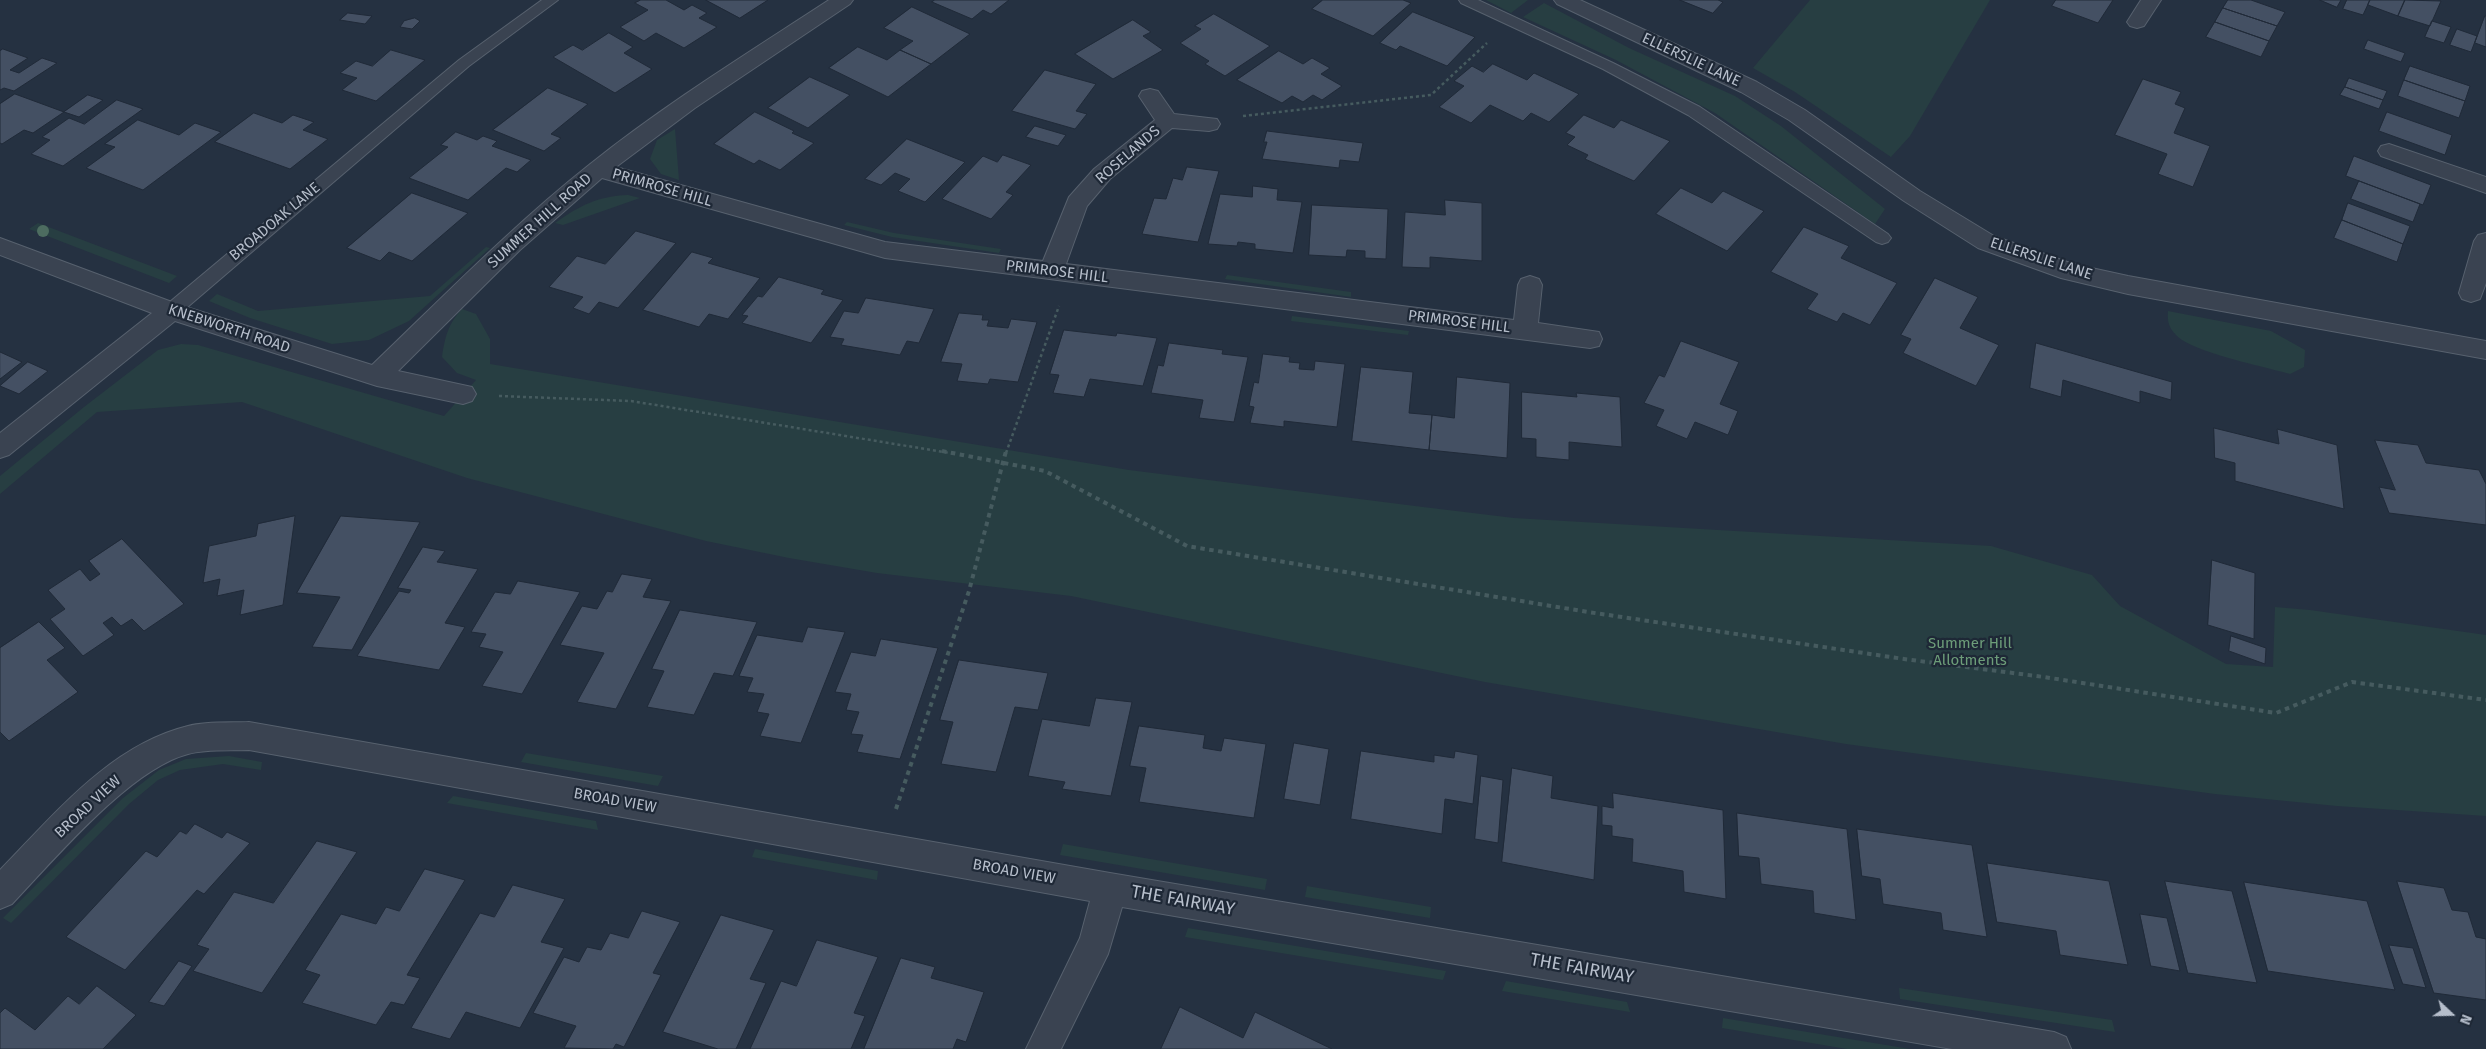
<!DOCTYPE html>
<style>
body{margin:0}
#map{position:relative;width:2486px;height:1049px;overflow:hidden;background:#253141;font-family:"Fira Sans",sans-serif}
canvas{display:block}
.north{position:absolute;left:2426px;top:989px;width:50px;height:50px;-webkit-text-stroke:4px #1e2836;paint-order:stroke;rotate:111deg;font-size:14px;font-weight:700;line-height:20px;text-align:center;color:#b6becb}
.north::after{content:'';display:block;margin:auto;width:18px;height:22px;background:#b6becb;clip-path:polygon(50% 0,100% 100%,50% 72%,0 100%)}
</style>
<div id="map">
<canvas width="2486" height="1049"></canvas>
<div class="north">N</div>
</div>
<script>
const context = document.querySelector('canvas').getContext('2d');
context.lineJoin = 'round';
function fillPath(path, color) { context.fillStyle = color; context.fill(path, 'evenodd'); }
function strokePath(path, color, width, dash) { context.strokeStyle = color; context.lineWidth = width; context.lineCap = dash ? 'butt' : 'round'; context.setLineDash(dash || []); context.stroke(path); }
function write(font, color, halo, rows, align = 'center') {
  context.font = font + ' "Fira Sans",sans-serif'; context.lineWidth = 4.5; context.setLineDash([]); context.textBaseline = 'middle'; context.strokeStyle = halo; context.fillStyle = color; for (const [text, x, y, turn = 0] of rows) {
    context.save(); context.translate(x, y); context.rotate((+turn || 0) * Math.PI / 180); context.textAlign = isNaN(turn) ? turn : align; if (halo) context.strokeText(text, 0, 0); context.fillText(text, 0, 0); context.restore();
  }
}
const green = new Path2D(`
 M1486 0H1528L1511 13Z
 M1810 0H1990L1910 136 1891 157 1795 92 1753 68Z
 M1544 3 1629 48 1735 96 1781 126 1885 209 1875 224 1715 113 1616 60 1523 17Z
 M675 129 679 180 661 174 650 159 657 140Z
 M628 195 640 198 563 225 555 223C579 206 598 196 628 195Z
 M847 222 894 233 1001 249 999 253 892 237 844 225Z
 M38 223 177 276 169 283 29 229Z
 M486 247 490 248 409 321 369 340 332 344 250 318 209 301 217 294 258 311 430 296Z
 M1227 275 1351 292V297L1225 279Z
 M462 309 476 314 490 339V364L1129 470 1423 507 1514 518 1991 546 2092 575 2120 606 2226 664 2273 667 2275 607 2310 610 2486 635V816L2337 806 2215 794 1846 744 1485 682 1071 596 877 573 789 558 706 541 467 478 242 402 97 412 0 494V476L84 407 158 350 181 344 198 345 444 416 476 380 457 373 442 357C445 337 448 324 462 309Z
 M2168 311 2271 331 2305 350 2304 367 2290 374C2266 367 2191 352 2176 335 2169 328 2167 321 2168 311Z
 M1292 316 1409 331 1408 335 1291 321Z
 M526 753 663 776 658 786 521 762Z
 M229 756 262 762 261 770 223 764 180 770 158 780 129 804 11 923 3 918 123 798 159 770 186 759Z
 M453 796 596 821 598 830 447 803Z
 M1063 844 1267 879 1265 890 1060 855Z
 M755 849 878 871 877 880 752 857Z
 M1307 886 1431 907 1430 918 1305 897Z
 M1188 928 1446 971 1443 980 1185 937Z
 M1506 981 1627 1002 1630 1012 1502 991Z
 M1899 988 2112 1020 2115 1032 1900 999Z
 M1723 1018 1910 1049H1847L1722 1028Z`);
const building = new Path2D(`
 M641 0H666L684 10 692 5 707 13 699 18 717 27 684 48 656 33 644 41 620 27 648 10 635 3Z
 M706 0H768L740 18Z
 M935 0H1009L991 14 983 10 972 19 932 2Z
 M1323 0H1403L1411 3 1373 36 1312 9Z
 M1680 0H1718L1723 2 1713 13Z
 M2056 0H2113L2098 23 2052 6Z
 M2228 0H2251L2285 12 2277 26 2223 8Z
 M2320 0H2341L2337 7Z
 M2347 0H2370L2363 15 2343 9Z
 M2370 0H2405L2398 16 2368 5Z
 M2405 0 2441 1 2430 26 2398 16Z
 M912 7 970 34 931 64 900 50 913 41 884 28Z
 M2223 8 2277 26 2269 41 2215 22Z
 M1413 12 1475 37 1447 66 1400 46 1396 50 1380 43Z
 M348 13 372 16 365 24 340 20Z
 M1214 14 1270 46 1225 76 1205 64 1209 61 1180 43 1201 29 1195 26Z
 M2485 16H2486V47L2475 43Z
 M415 18 420 21 412 29 400 27 404 21Z
 M1133 20 1151 32 1143 36 1163 50 1113 79 1075 54Z
 M2432 21 2451 27 2444 43 2425 37Z
 M2215 22 2269 41 2261 57 2206 37Z
 M2457 29 2477 36 2471 52 2450 45Z
 M609 33 633 47 624 53 652 69 615 93 553 57 573 45 582 50Z
 M2368 40 2405 53 2401 62 2364 49Z
 M858 47 887 60 900 50 931 64 888 97 829 68Z
 M3 49 28 58 10 70 19 73 42 58 57 63 14 91 4 88 0 90V51Z
 M391 50 425 60 376 101 342 90 357 78 340 73 356 61 372 66Z
 M1279 51 1303 64 1312 58 1330 68 1321 74 1342 86 1322 100 1313 95 1303 102 1292 96 1282 103 1237 80Z
 M1493 64 1527 80 1534 73 1579 94 1549 122 1531 113 1523 121 1490 105 1471 123 1439 107 1464 86 1454 81 1472 66 1483 72Z
 M2410 66 2470 86 2465 101 2404 80Z
 M1045 70 1096 84 1076 111 1087 114 1075 129 1012 111Z
 M810 77 850 95 808 128 768 108Z
 M2349 78 2387 91 2383 100 2345 87Z
 M2143 79 2181 92 2175 104 2185 108 2174 133 2210 146 2193 187 2158 174 2167 154 2115 135Z
 M2404 80 2465 101 2459 118 2398 96Z
 M2345 87 2383 100 2379 109 2340 95Z
 M548 88 588 104 551 134 561 138 544 151 493 130Z
 M15 94 64 112 33 133 24 130 2 144 0 143V104Z
 M88 95 103 100 79 117 64 112Z
 M117 100 143 109 63 166 31 154 50 140 42 137 69 118 84 124Z
 M755 112 794 131 792 133 814 143 780 170 759 160 754 164 714 144Z
 M2387 112 2452 135 2445 155 2379 131Z
 M254 113 282 123 293 115 314 122 303 130 328 139 290 169 215 142Z
 M1584 115 1614 128 1621 120 1670 141 1634 181 1585 159 1588 155 1567 145 1575 137 1566 133Z
 M138 120 179 135 195 123 221 132 143 190 86 168 115 147 105 144Z
 M1035 126 1066 135 1058 146 1026 137Z
 M1267 131 1363 143 1359 162 1340 160 1339 168 1262 159 1267 142H1264Z
 M456 132 477 140 483 136 497 141 492 146 531 160 517 172 506 168 468 200 409 178 448 147 441 145Z
 M907 139 965 162 925 202 898 191 910 179 895 173 881 185 865 179Z
 M1003 155 1031 165 1006 192 1013 195 991 219 942 199 983 156 997 162Z
 M2354 156 2431 185 2423 205 2346 176Z
 M1187 167 1219 171 1198 242 1142 234 1154 198 1166 199 1173 178 1182 180Z
 M2359 181 2420 204 2413 222 2351 199Z
 M1253 186 1278 189 1277 200 1302 202 1293 253 1255 249V244L1238 242 1237 246 1208 244 1220 194 1252 197Z
 M1681 188 1712 203 1723 191 1764 211 1727 251 1656 214Z
 M412 193 468 213 412 261 389 252 380 261 347 248Z
 M1445 200 1482 203V261L1430 257V268L1402 267 1405 212 1445 215Z
 M2348 203 2410 226 2403 244 2342 220Z
 M1312 205 1388 209 1386 259 1365 258V251L1347 250 1346 257 1309 255Z
 M2342 220 2403 244 2397 262 2334 238Z
 M1804 227 1849 246 1841 258 1897 283 1870 325 1843 313 1837 322 1807 309 1818 294 1771 272Z
 M636 231 676 243 618 308 599 302 589 314 573 308 583 297 549 287 577 256 605 264Z
 M692 252 713 258 708 263 760 278 728 319 709 314 699 327 643 310Z
 M779 277 824 290 821 294 843 300 811 343 742 323 748 316 742 315 758 296 762 297Z
 M1935 278 1978 297 1960 328 1999 345 1976 386 1903 353 1911 339 1901 335Z
 M866 298 934 309 919 343 907 341 900 355 841 345 844 339 830 337 844 311 858 313Z
 M959 313 983 315 982 320H989L987 326 1008 328 1011 319 1037 322 1018 382 990 379 988 384 957 381 962 364 941 362Z
 M1064 330 1116 336 1117 333 1157 338 1143 386 1090 379 1084 397 1053 393 1059 375 1050 374Z
 M1681 341 1739 362 1720 404 1738 411 1728 435 1695 422 1687 439 1656 426 1664 410 1644 403 1659 375 1664 377Z
 M1169 343 1223 350 1222 354 1248 357 1234 422 1199 418 1203 400 1151 393 1158 365 1163 366Z
 M2036 343 2172 382 2171 400 2140 391V403L2063 380 2061 397 2030 388Z
 M0 352 22 362 0 379Z
 M1263 354 1290 357 1289 362 1300 363 1299 369 1314 370 1315 361 1345 364 1337 427 1284 421V427L1250 423 1254 407 1249 406 1254 382 1258 383Z
 M28 362 48 371 19 394 0 386Z
 M1361 367 1413 372 1409 413 1432 415 1429 450 1352 441Z
 M1457 377 1510 383 1507 458 1429 450 1432 415 1454 418Z
 M1522 392 1577 397 1576 393 1620 397 1622 447 1569 442V460L1536 457V439L1522 438Z
 M2214 428 2279 444 2277 429 2337 445 2344 509 2235 481V463L2215 458Z
 M2375 440 2418 445 2426 463 2479 470 2486 484V525L2389 513 2379 487 2395 490Z
 M295 516 283 605 240 615 244 590 217 596 220 579 203 583 209 546 256 536 258 524Z
 M341 516 420 522 352 650 312 647 340 597 297 593Z
 M122 539 184 604 144 631 132 619 121 626 112 617 103 623 114 635 83 656 50 619 65 609 48 590 80 569 90 581 100 574 89 561Z
 M423 547 445 551 437 562 478 569 445 623 465 627 439 670 357 656 399 591 409 593 411 590 398 588Z
 M2212 560 2255 573 2254 639 2208 625Z
 M622 574 652 579 643 597 671 601 616 709 577 702 604 653 560 645 582 606 597 609 607 591 612 592Z
 M518 581 580 592 522 694 482 686 503 652 479 647 486 634 471 632 495 592 510 594Z
 M680 610 757 622 733 676 714 673 694 715 647 707 664 671 652 669Z
 M39 622 65 648 47 660 78 692 9 741 0 732V648Z
 M808 627 845 632 801 743 760 736 769 714 757 712 764 694 747 692 753 678 739 676 757 635 802 642Z
 M2231 636 2266 648 2265 664 2229 651Z
 M881 639 938 648 900 759 857 752 863 735 851 734 859 712 846 710 851 694 835 692 851 652 875 656Z
 M959 660 1048 673 1038 710 1015 707 996 772 941 764 953 722 940 720Z
 M1096 698 1132 702 1111 796 1062 789 1065 782 1028 776 1042 719 1089 726Z
 M1139 726 1205 735 1203 748 1221 751 1224 738 1266 744 1254 818 1139 802 1146 768 1130 766Z
 M1294 743 1329 749 1320 805 1284 799Z
 M1361 751 1434 762V755L1454 758 1455 751 1478 755 1473 804 1445 799 1442 834 1351 819Z
 M1512 768 1553 776 1551 798 1598 806 1594 880 1502 862Z
 M1481 776 1503 780 1498 843 1475 839Z
 M1613 793 1723 810 1726 899 1684 892 1683 871 1632 862 1633 839 1612 836V826L1602 825V806L1613 808Z
 M1737 813 1847 829 1856 920 1814 913 1813 891 1761 884 1759 858 1739 856Z
 M195 824 222 838 227 832 250 843 204 894 197 890 125 970 66 937 146 851 157 857 180 831 186 834Z
 M1857 829 1972 845 1987 937 1943 930 1941 913 1883 904 1880 879 1862 876Z
 M317 841 357 852 262 993 193 971 209 949 197 945 234 892 273 903Z
 M1987 863 2109 881 2128 965 2060 955 2056 931 1997 922Z
 M425 869 465 880 407 975 420 978 404 1005 391 1002 376 1025 302 1003 320 975 305 970 341 914 376 924 386 907 399 911Z
 M2165 881 2232 891 2257 983 2188 973Z
 M2397 881 2444 888 2452 910 2468 912 2476 937 2486 939V1000L2434 993Z
 M2244 882 2367 901 2395 990 2268 971Z
 M513 885 565 899 541 942 564 948 520 1028 466 1012 450 1039 411 1028 480 913 494 917Z
 M642 911 680 922 653 973 661 975 624 1047 616 1044 613 1049 564 1048 576 1026 533 1013 564 957 579 962 587 947 601 950 610 933 628 938Z
 M2140 914 2167 918 2180 971 2151 966Z
 M721 915 774 930 750 979 766 983 736 1049H718L663 1032Z
 M817 940 878 957 854 1013 865 1016 851 1049H750L781 981 796 986Z
 M2389 945 2413 948 2426 988 2403 984Z
 M901 958 935 967 931 978 984 992 966 1042 957 1039 953 1049H864Z
 M179 961 192 966 164 1006 149 1002Z
 M97 986 136 1015 103 1049H0V1013L5 1008 35 1030 68 996 79 1004Z
 M1180 1007 1243 1038 1255 1012 1332 1049H1161Z`);
const pathFar1 = new Path2D(`
 M1243 116 1431 95 1487 43
 M499 396 631 401 950 453
 M1006 453 1059 306`);
const path = new Path2D(`
 M942 451 1045 471 1187 546 1588 612 1904 659 2044 677 2276 713 2352 682 2486 700
 M896 809 969 591 1006 451`);
const lane = new Path2D(`
 M542 0H558L469 66 177 316 171 317 165 316 162 311 165 306 459 60Z
 M1459 0H1478L1613 63 1700 107 1888 234 1891 238 1888 242 1882 244 1876 242 1688 115 1603 69 1461 3Z`);
const street = new Path2D(`
 M829 0H853L850 4 695 108 616 167 885 242 1043 261 1069 197 1094 169 1155 120 1139 96 1142 91 1150 89 1158 91 1174 114 1217 119 1220 124 1217 129 1209 131 1172 128 1110 179 1087 206 1066 264 1514 320 1518 285 1521 279 1530 276 1539 279 1542 285 1538 323 1599 332 1602 339 1599 346 1590 348 885 258 602 178 520 250 398 371 472 387 476 394 472 401 463 404 377 386 175 321 9 455 0 458V433L152 313 0 255V238L180 305 372 365C443 297 512 226 589 165 665 104 748 53 829 0Z
 M1554 0H1580L1757 82 1805 110 1920 191 1994 236 2073 264 2128 276 2486 341V359L2128 294 2061 278 1978 248 1904 201 1789 120 1741 92 1557 4Z
 M2141 0H2161L2144 26 2137 28 2130 26 2127 22Z
 M2389 144 2486 177V193L2381 156 2378 151 2381 146Z
 M2486 233V283L2480 299 2471 302 2462 299 2459 293 2474 241 2478 235Z
 M249 722 1110 873 2054 1032 2066 1037 2071 1049H1952L1122 907 1108 954 1061 1049H1026L1080 938 1090 901 249 750C229 751 207 749 188 754 130 769 54 860 12 904L0 909V870C54 815 110 745 188 726 208 721 229 723 249 722Z`);
const trees = [
 [43,231]
];
const streetNames = [
 ["ELLERSLIE LANE",1691,60,25],
 ["ROSELANDS",1128,155,-41],
 ["PRIMROSE HILL",662,188,16],
 ["SUMMER HILL ROAD",540,221,-42],
 ["BROADOAK LANE",275,222,-40],
 ["ELLERSLIE LANE",2041,259,18],
 ["PRIMROSE HILL",1057,272,7],
 ["PRIMROSE HILL",1459,322,7],
 ["KNEBWORTH ROAD",229,329,18],
 ["BROAD VIEW",615,801,10],
 ["BROAD VIEW",88,807,-43],
 ["BROAD VIEW",1014,872,10]
];
const parkNames = [
 ["Summer Hill",1970,644],
 ["Allotments",1970,661]
];
const nearStreetnames = [
 ["THE FAIRWAY",1183,901,10],
 ["THE FAIRWAY",1582,969,10]
];
fillPath(green, '#273e42');
fillPath(building, '#445063');
strokePath(building, '#202a38', 1);
strokePath(lane, '#57616e', 2);
strokePath(street, '#57616e', 2);
strokePath(pathFar1, '#465b5f', 2.5, [3, 3]);
strokePath(path, '#465b5f', 4, [4.5, 4.5]);
fillPath(lane, '#3a4351');
fillPath(street, '#3a4351');
context.fillStyle = '#4d6c60';
for (const [x, y] of trees) { context.beginPath(); context.arc(x, y, 6, 0, 2 * Math.PI); context.fill(); }
write('15px', '#b6becb', '#1e2836', streetNames);
write('15px', '#6d9d79', '#1e2836', parkNames);
write('18px', '#b6becb', '#1e2836', nearStreetnames);
</script>
